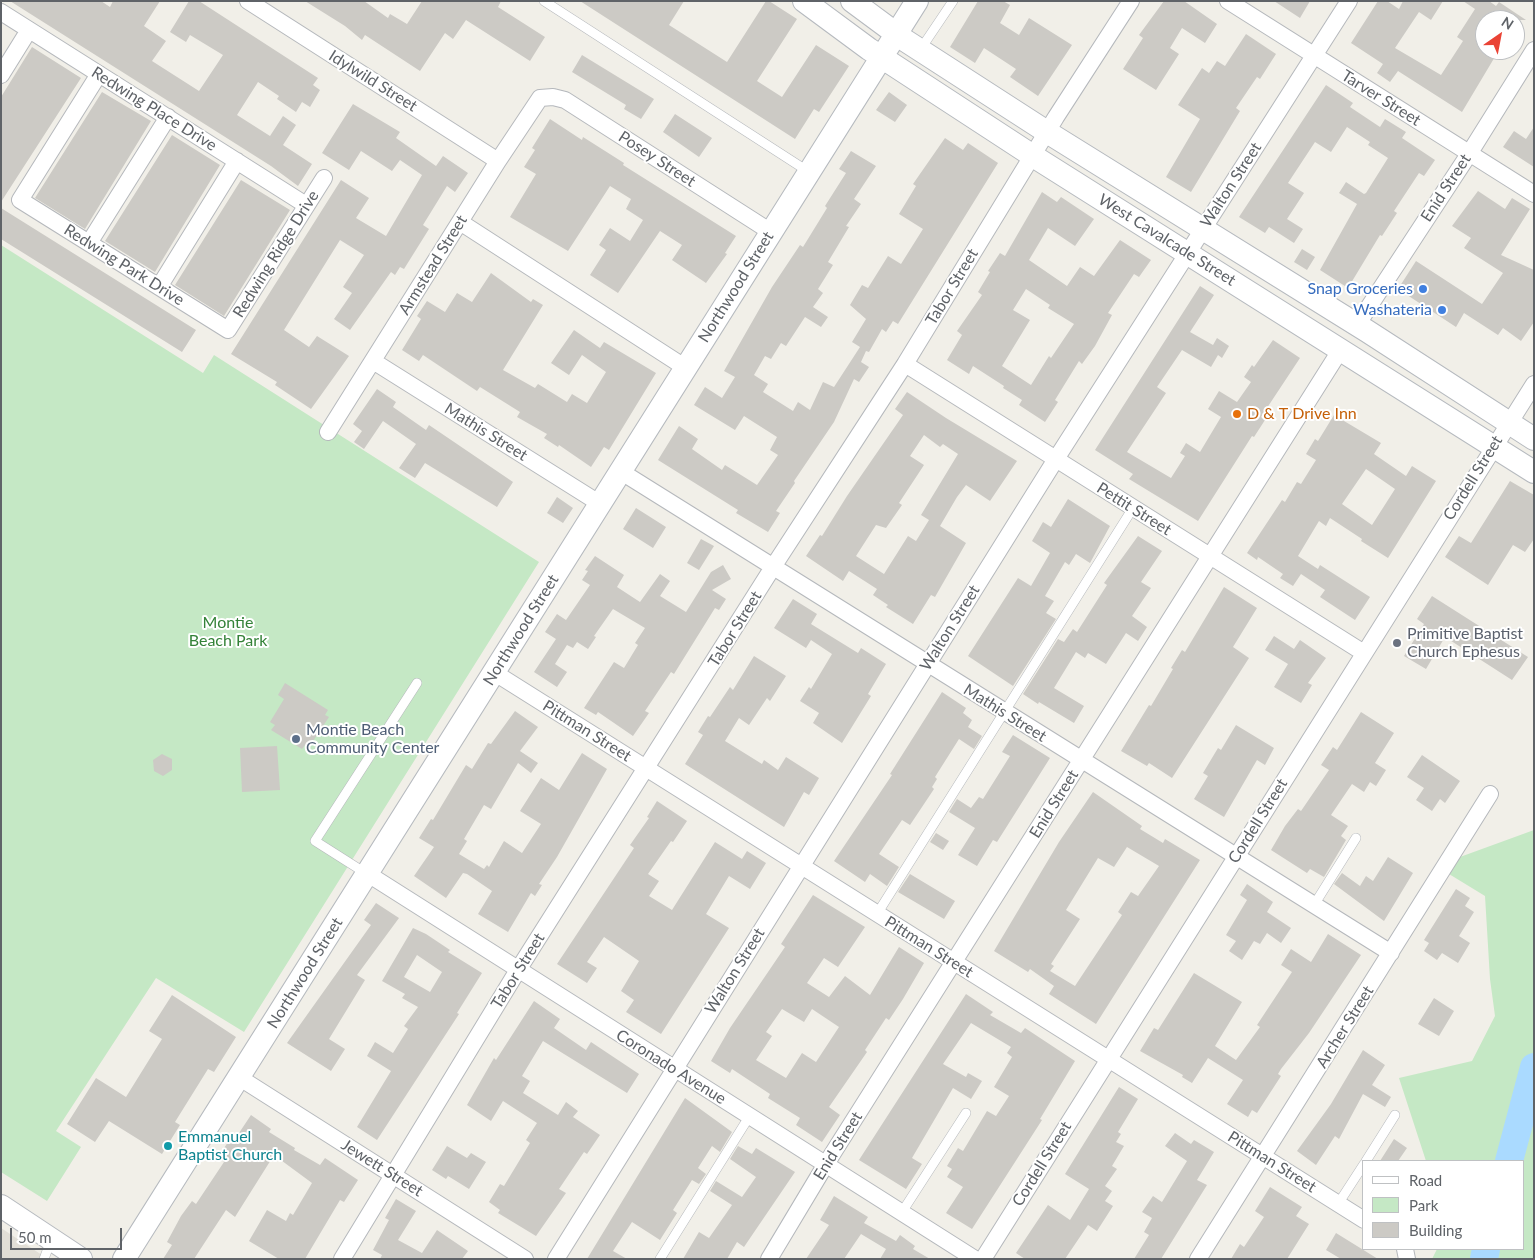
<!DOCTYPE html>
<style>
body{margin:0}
#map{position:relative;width:1535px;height:1260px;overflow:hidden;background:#f1efe8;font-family:Lato,sans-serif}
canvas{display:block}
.frame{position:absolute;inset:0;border:2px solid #5f6368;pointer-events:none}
.legend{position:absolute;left:1362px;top:1160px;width:162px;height:90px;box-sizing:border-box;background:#fff;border:1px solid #bfc1c3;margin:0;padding:6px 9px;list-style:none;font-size:15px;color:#5f6368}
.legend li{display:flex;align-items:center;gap:10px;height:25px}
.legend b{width:25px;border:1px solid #bfc1c3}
.north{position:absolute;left:1475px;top:10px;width:50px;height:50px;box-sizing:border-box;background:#fff;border:1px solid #bfc1c3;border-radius:50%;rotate:33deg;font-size:14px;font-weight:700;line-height:20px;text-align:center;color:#5f6368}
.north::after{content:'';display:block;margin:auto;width:18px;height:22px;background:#ea4335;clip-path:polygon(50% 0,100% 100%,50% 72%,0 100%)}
.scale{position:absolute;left:10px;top:1228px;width:112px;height:22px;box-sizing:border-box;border:2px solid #5f6368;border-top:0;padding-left:6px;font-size:15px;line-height:18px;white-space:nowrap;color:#5f6368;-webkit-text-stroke:4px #fff;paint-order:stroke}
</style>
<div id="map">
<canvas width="1535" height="1260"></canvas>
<div class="frame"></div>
<ul class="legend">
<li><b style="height:6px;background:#fff"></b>Road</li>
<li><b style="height:14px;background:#c5e8c5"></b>Park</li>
<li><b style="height:14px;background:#cccac5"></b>Building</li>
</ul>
<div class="north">N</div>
<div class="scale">50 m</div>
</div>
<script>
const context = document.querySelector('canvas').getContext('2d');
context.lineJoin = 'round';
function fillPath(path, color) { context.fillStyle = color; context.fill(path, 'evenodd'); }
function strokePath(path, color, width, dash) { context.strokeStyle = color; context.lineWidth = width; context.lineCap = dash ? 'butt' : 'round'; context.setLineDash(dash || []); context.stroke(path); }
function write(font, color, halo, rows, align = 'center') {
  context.font = font + ' Lato,sans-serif'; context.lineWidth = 4; context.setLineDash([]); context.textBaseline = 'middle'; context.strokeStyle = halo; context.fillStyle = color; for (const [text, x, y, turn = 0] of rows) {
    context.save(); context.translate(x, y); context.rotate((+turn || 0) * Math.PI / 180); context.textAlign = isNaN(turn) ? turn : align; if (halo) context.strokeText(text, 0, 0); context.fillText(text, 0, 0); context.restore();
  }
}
const education = new Path2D(`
 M1 1228 48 1259H1Z`);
const green = new Path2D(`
 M1 245 203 373 214 355 539 562 244 1032 156 978 56 1131 81 1147 47 1201 1 1172Z
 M1534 830V1259H1432L1437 1249H1524V1161H1426L1399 1078 1472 1061 1495 1016 1490 979 1485 896 1449 874 1460 857Z`);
const river = new Path2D(`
 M1509 1161 1534 1067
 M1484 1259 1486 1249`);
const building = new Path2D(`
 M10 1H101L110 7 113 1H160L144 26 166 41 152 61 199 91 223 55 190 35 186 42 170 32 189 1H199L318 78 313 85 320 90 310 107 302 102 296 112 277 99 279 96 258 82 237 115 270 136 283 116 296 125 283 145 312 164 298 186 271 166Z
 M305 1H364L388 18 390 14 407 24 422 1H501L498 7 545 37 530 61 466 20 453 39 445 33 420 71 365 35 362 40 345 26Z
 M580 1H684L669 25 727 62 766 1H769L797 19 757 81 782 97 816 45 849 66 819 112 814 109 795 139Z
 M978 1H1003L1010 5 1000 23 1019 35 1029 18 1072 45 1038 96 1010 77 1016 69 984 48 975 63 950 47Z
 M1164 1H1184L1217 24 1205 43 1182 28 1170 48 1179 54 1156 90 1123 69 1143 38 1139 35Z
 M1274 1H1310L1300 18Z
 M1378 1H1387L1399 9 1403 1H1443L1431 20 1419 12 1395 48 1441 75 1463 41 1457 37 1475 9 1463 1H1489L1496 6 1499 2 1526 20H1485V50H1499L1462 112 1398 71 1390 82 1377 73 1383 64 1351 43Z
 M1246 34 1276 54 1260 79 1257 77 1236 108 1240 111 1191 192 1166 177 1200 119 1178 105 1202 68 1209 73 1217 61 1225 66Z
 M32 47 81 78 1 202V97Z
 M582 55 654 99 641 119 624 109 626 105 572 72Z
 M1326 85 1353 103 1350 107 1380 127 1385 119 1406 132 1402 138 1435 160 1424 176 1419 173 1394 211 1397 213 1382 236 1380 235 1348 288 1320 270 1357 204 1339 193 1346 182 1364 194 1366 193 1388 158 1368 145 1370 142 1347 127 1331 152 1315 142 1288 183 1304 193 1287 219 1303 229 1294 243 1269 227 1265 233 1239 217Z
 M102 92 151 121 85 229 35 198Z
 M889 92 907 105 895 122 876 110Z
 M353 104 400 132 396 138 436 166 443 156 468 173 455 192 447 186 423 225 429 229 404 269 400 267 395 275 391 272 350 330 334 319 352 293 343 287 364 255 340 240 284 330 309 347 317 336 349 356 311 409 275 385 277 382 231 354 341 180 369 198 356 218 386 236 422 175 400 160 392 171 361 151 349 170 322 153Z
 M675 114 712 138 699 157 663 132Z
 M550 119 582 140 583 137 624 163 623 165 736 236 725 253 727 254 706 283 672 260 682 245 660 231 618 293 590 275 606 250 599 245 610 228 630 241 643 220 626 209 631 199 610 186 568 251 510 217 536 174 524 167 535 150 532 148Z
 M1534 127V167L1503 147 1514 131 1526 139Z
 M172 135 220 165 155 272 105 241Z
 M945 138 963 150 968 143 998 163 898 324 893 321 886 332 882 329 869 352 866 351 861 362 869 367 859 382 854 379 834 422 794 481 795 483 776 511 780 513 768 532 736 513 738 510 658 460 679 426 698 439 692 449 722 470 725 465 757 485 778 455 770 450 777 437 744 416 735 430 694 405 705 387 722 398 735 377 724 371 772 287 800 245 803 247 827 208 825 206 846 173 839 169 851 151 876 166 854 199 861 204 846 226 849 227 828 262 833 265 818 289 823 293 813 307 828 317 821 327 805 317 786 346 781 343 771 359 765 356 754 375 768 384 763 392 793 411 798 402 810 410 823 382 834 387 860 347 852 342 866 319 850 305 862 285 868 288 888 256 901 264 923 229 899 214 916 186 913 184Z
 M241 180 290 210 224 316 175 285Z
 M1478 191 1505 209 1512 198 1530 209 1501 255 1534 270V322L1521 341 1503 328 1498 335 1464 313 1456 327 1398 289 1416 261 1482 304 1503 273 1464 248 1471 238 1452 226Z
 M1042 192 1057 202 1061 197 1094 219 1075 246 1048 228 1029 260 1067 286 1080 267 1094 276 1120 240 1151 260 1139 277 1134 274 1108 313 1112 315 1095 346 1082 364 1079 361 1055 400 1058 402 1045 422 1019 405 1022 400 1003 388 1004 386 973 366 969 374 947 360 962 335 957 331 982 295 978 292 990 272 988 271 1000 253 1005 256ZM1026 289 1050 305 1048 308 1074 324 1051 358 1049 356 1031 385 1002 366 1030 320 1013 310Z
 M1 208 196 330 182 352 1 239Z
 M1302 249 1315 257 1307 270 1294 262Z
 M491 273 531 302 533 299 543 305 503 370 535 388 538 384 567 402 572 394 587 403 606 372 582 355 569 375 551 363 574 330 600 348 604 342 656 373 609 450 604 447 591 467 559 445 558 447 544 438 547 434 517 417 520 412 480 387 477 391 423 355 419 361 402 350 421 319 417 316 427 301 445 312 457 293 472 302Z
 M1200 286 1214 295 1190 332 1213 345 1217 338 1229 346 1222 358 1218 355 1211 367 1182 350 1157 387 1166 393 1127 452 1171 478 1185 456 1180 453 1186 443 1200 452 1221 417 1208 409 1219 391 1237 402 1251 382 1244 377 1252 365 1254 367 1273 340 1300 358 1261 417 1265 420 1254 437 1252 436 1198 521 1129 479 1133 474 1095 450Z
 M377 389 396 402 393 407 426 430 429 425 513 482 497 507 425 463 415 478 399 468 416 444 383 421 364 449 354 442 362 431 353 424Z
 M907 392 946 418 1017 461 990 501 966 485 957 497 940 526 966 543 935 597 931 595 913 624 886 607 888 605 873 595 877 589 849 571 843 581 806 556 820 535 822 536 847 496 903 415 895 409ZM924 435 940 447 943 444 958 454 921 515 929 520 916 541 908 536 884 574 856 556 876 525 886 528 902 505 899 503 924 465 910 456Z
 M1334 415 1381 443 1374 454 1406 476 1412 466 1436 481 1388 558 1361 541 1362 539 1330 518 1326 526 1319 521 1298 556 1318 569 1320 565 1370 597 1355 620 1320 597 1325 590 1301 574 1293 586 1280 578 1283 574 1258 557 1257 560 1247 553 1282 500 1285 502 1297 482 1301 484 1316 460 1306 454 1315 439 1318 441ZM1366 469 1395 489 1372 525 1342 504Z
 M1510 481 1534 495V539L1525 552 1513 545 1488 585 1445 557 1459 536 1471 543Z
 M557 497 573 508 563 523 547 513Z
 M1068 499 1110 526 1090 563 1076 554 1069 565 1065 562 1045 596 1054 601 1046 613 1056 619 1013 686 968 656 1018 578 1031 586 1050 553 1032 541 1043 522 1051 527Z
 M636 508 666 527 653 548 623 529Z
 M1138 536 1162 551 1141 582 1151 588 1132 616 1147 627 1138 641 1126 633 1106 664 1088 653 1085 658 1076 652 1054 688 1084 706 1074 723 1039 702 1038 704 1023 694 1058 639 1064 642 1073 629 1077 632 1107 585 1104 583Z
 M701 539 714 546 699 570 687 563Z
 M595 556 624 575 617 587 640 602 660 574 670 581 660 596 686 612 711 572 723 565 731 579 712 590 726 599 719 610 715 608 674 674 671 672 645 711 649 713 633 736 598 712 596 715 584 708 614 662 624 668 638 645 635 643 645 628 613 609 594 636 596 637 588 649 577 642 573 648 567 645 555 664 567 672 557 687 534 672 556 639 545 632 557 614 566 620 590 585 582 580 588 571 585 570Z
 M1224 587 1257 608 1233 647 1249 658 1172 778 1149 763 1147 766 1121 751 1149 705 1151 706 1173 669 1171 668 1182 650 1185 652Z
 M1432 596 1528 657 1512 680 1445 637 1426 669 1404 656 1424 624 1417 619Z
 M793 599 817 614 811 624 858 653 861 648 886 664 868 694 871 696 842 743 813 723 819 713 800 701 809 687 811 689 832 654 811 640 806 648 774 628Z
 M1274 636 1294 649 1300 640 1326 658 1308 683 1312 685 1301 703 1274 687 1288 664 1265 650Z
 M754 656 786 676 770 701 767 698 749 725 739 718 725 741 762 764 764 760 778 770 786 757 819 778 809 795 804 792 784 827 685 764 703 735 698 732 708 716 710 717 730 687 733 690Z
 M285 683 328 710 325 715 329 717 309 747 305 745 302 749 271 730 275 725 270 722 284 699 278 695Z
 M942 692 966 708 963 713 972 720 968 727 982 736 974 749 959 739 935 777 937 779 932 787 934 789 910 825 902 820 879 854 899 867 887 886 870 874 865 882 834 861 892 775 890 774Z
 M515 711 538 727 520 751 538 763 531 773 518 763 491 809 484 805 464 839 467 841 459 854 484 869 487 865 489 867 504 841 522 853 541 824 520 811 541 778 559 790 582 753 607 769 557 857 539 884 542 885 535 896 531 893 508 932 478 914 492 891 467 874 463 873 446 898 414 876 434 847 419 838 431 819 433 820 466 765 472 769 488 743 491 744Z
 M1361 712 1394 733 1375 763 1386 770 1376 786 1370 782 1364 792 1352 784 1331 815 1348 826 1341 836 1346 840 1324 877 1310 869 1307 873 1271 850 1285 826 1298 809 1301 811 1329 770 1321 765 1333 747 1337 750Z
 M1236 725 1274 748 1265 765 1257 760 1224 817 1194 799 1208 776 1203 773 1218 748 1221 750Z
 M1013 735 1050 758 997 842 993 840 977 866 958 855 975 828 949 812 957 799 971 808 979 797 983 799 1010 756 1002 752Z
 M277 746 280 790 242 792 240 748Z
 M162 754 172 759V770L163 776 154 771 153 760Z
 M1422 755 1460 781 1445 803 1440 799 1432 811 1416 800 1424 788 1407 777Z
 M1093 792 1142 826 1140 829 1163 843 1165 839 1200 860 1096 1024 1049 994 1054 986 1030 969 1028 972 994 951 1059 842ZM1127 847 1159 866 1138 896 1131 892 1118 912 1122 915 1075 986 1050 971 1054 966 1051 964 1080 919 1066 910 1098 858 1114 867Z
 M657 801 687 821 673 842 671 841 648 874 659 881 649 896 672 910 715 842 742 859 747 851 766 863 750 889 729 876 706 914 729 928 661 1034 626 1012 634 1000 621 991 639 961 604 937 587 962 597 968 587 983 557 964 634 848 630 845 649 818 647 817Z
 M936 833 949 841 943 850 930 842Z
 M1388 857 1413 873 1384 921 1334 884 1342 873 1360 886 1366 876 1373 881Z
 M910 874 955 901 944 919 898 892Z
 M1247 884 1273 902 1267 912 1291 928 1281 943 1267 933 1260 944 1254 941 1242 960 1229 951 1236 941 1226 935 1247 900 1240 895Z
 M1456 889 1470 898 1465 906 1474 912 1459 936 1470 943 1458 963 1442 953 1437 960 1424 951 1429 943 1424 940Z
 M813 895 865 927 838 967 824 958 807 983 829 997 845 976 870 995 899 947 924 963 903 999 889 1020 886 1018 865 1050 867 1052 829 1107 840 1115 822 1142 796 1125 800 1118 768 1098 770 1094 732 1069 730 1073 711 1061 730 1028 785 947 781 944ZM782 1009 804 1022 812 1009 839 1027 816 1062 802 1053 786 1078 756 1060 772 1036 766 1032Z
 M376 903 399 918 357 975 365 980 329 1039 345 1049 331 1071 287 1043 371 925 364 920Z
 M413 928 426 934 450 950 448 952 482 973 457 1013 459 1014 377 1140 357 1127 391 1071 367 1056 375 1042 393 1053 408 1029 404 1026 418 1007 402 998 405 994 382 981ZM417 955 442 972 430 992 404 977Z
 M1328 934 1361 955 1309 1033 1281 1069 1278 1074 1281 1076 1257 1113 1252 1110 1248 1117 1227 1104 1243 1080 1208 1058 1192 1083 1182 1077 1183 1075 1140 1051 1154 1028 1158 1030 1194 973 1242 1002 1215 1046 1236 1060 1260 1027 1257 1025 1292 972 1281 965 1291 949 1311 962Z
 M966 994 993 1012 990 1015 1021 1033 1025 1028 1075 1061 1040 1119 1042 1120 972 1229 946 1213 963 1187 947 1177 952 1169 947 1166 958 1148 963 1151 987 1111 996 1116 1009 1096 994 1087 1012 1057 1007 1053 1011 1047 971 1023 943 1064 966 1077 968 1073 982 1081 971 1099 953 1088 912 1158 922 1164 906 1189 859 1160Z
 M172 995 236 1037 214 1072 208 1069 175 1122 180 1125 162 1154 109 1121 95 1142 67 1124 96 1078 126 1097 162 1039 149 1031Z
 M1434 998 1454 1011 1439 1036 1418 1024Z
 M534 1001 560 1019 554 1028 586 1050 591 1042 639 1074 627 1093 543 1041 522 1076 530 1081 523 1093 558 1115 566 1102 578 1111 573 1117 600 1135 587 1154 584 1152 559 1189 566 1193 536 1236 498 1213 500 1210 489 1202 500 1184 504 1186 530 1143 526 1140 537 1123 503 1101 491 1121 467 1105 494 1058 496 1060Z
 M1363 1050 1385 1065 1372 1085 1391 1097 1385 1107 1363 1094 1339 1139 1335 1136 1316 1165 1297 1151 1331 1104Z
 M1119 1087 1138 1099 1118 1132 1121 1134 1116 1142 1124 1146 1112 1166 1117 1169 1105 1186 1112 1191 1105 1201 1113 1206 1097 1231 1088 1225 1065 1259H1025L1016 1253 1048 1205 1070 1220 1089 1189 1065 1174Z
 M685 1098 732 1132 720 1152 712 1146 698 1168 706 1174 699 1184 692 1180 673 1210 677 1213 660 1240 632 1222 613 1251 627 1259H587Z
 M251 1115 271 1129 269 1132 295 1148 294 1150 320 1165 325 1158 358 1180 344 1202 340 1200 305 1259H279L249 1241 267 1210 286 1221 290 1213 293 1215 312 1183 274 1155 235 1217 226 1210 194 1259H163L172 1245 167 1242 181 1216 192 1201 196 1204 224 1162 218 1158 231 1137 235 1139Z
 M1175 1133 1191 1144 1194 1140 1214 1152 1197 1180 1207 1185 1161 1259H1134L1149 1235 1144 1232 1152 1218 1142 1212 1153 1196 1162 1202 1187 1161 1165 1146Z
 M1394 1139 1407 1148 1398 1161H1380Z
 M447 1146 467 1158 471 1153 486 1162 469 1189 448 1176 446 1179 432 1170Z
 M738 1146 752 1154 756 1148 795 1172 744 1247 737 1242 727 1259H683L699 1232 709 1238 732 1205 710 1191 716 1181 742 1197 756 1177 730 1159Z
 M1270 1187 1302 1207 1296 1216 1309 1224 1287 1259H1231L1240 1244 1244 1247 1264 1217 1255 1211Z
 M834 1196 868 1217 864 1223 896 1241 900 1235 915 1246 913 1249 930 1259H880L886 1249 861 1234 844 1259H806L829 1225 820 1220Z
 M396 1199 416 1211 398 1240 422 1253 437 1230 468 1251 462 1259H380L382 1255 373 1250 389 1220 385 1218Z
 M1336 1233 1378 1259H1341L1326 1250Z`);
const lane = new Path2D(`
 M544 1 809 172
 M920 50 953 1
 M367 874 315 841 417 683
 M1314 905 1356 838
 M877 914 1133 508
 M1366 1161 1395 1115
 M1338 1204 1364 1164
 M902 1212 966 1113
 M44 1259 51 1240
 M660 1259 749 1117`);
const street = new Path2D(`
 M248 1 498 161
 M1228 1 1534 194
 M1 12 306 205
 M99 74 20 200 228 330 324 178
 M1 75 29 30
 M460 222 686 368
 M89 243 168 117
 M159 287 237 161
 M1357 325 1469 154 1534 50
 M373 361 599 503
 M905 364 1364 653
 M328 432 498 161 540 98 553 97 565 100 771 232
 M620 471 1391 953
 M495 673 1364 1220
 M368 874 975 1259
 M240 1078 525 1259
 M1405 1249 1407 1259
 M342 1259 518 970 773 567 905 364 1056 117 1131 1
 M556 1259 1056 459 1349 1
 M769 1259 826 1164 1341 349
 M983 1259 1534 384
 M1198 1259 1490 794`);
const secondary = new Path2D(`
 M804 1 869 49 1033 156 1534 472
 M852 1 906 41 1047 132 1367 331 1534 439
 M1 1206 81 1259
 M124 1259 917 1`);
const markers = [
 [1423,289,5,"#3f7fe0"],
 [1442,310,5,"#3f7fe0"],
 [1237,414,5,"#e8710a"],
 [1397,643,5,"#6b7280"],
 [296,739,5,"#5c6f8a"],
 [168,1146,5,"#0f9aa8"]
];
const streetNames = [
 ["Idylwild Street",373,81,32],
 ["Tarver Street",1381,98,32],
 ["Redwing Place Drive",154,109,32],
 ["Posey Street",657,159,33],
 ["Walton Street",1231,185,-57],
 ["Enid Street",1446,188,-57],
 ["West Cavalcade Street",1167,240,32],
 ["Redwing Ridge Drive",276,254,-58],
 ["Redwing Park Drive",124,265,32],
 ["Armstead Street",433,265,-58],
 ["Northwood Street",736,287,-58],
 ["Tabor Street",952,287,-59],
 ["Mathis Street",486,432,32],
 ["Cordell Street",1473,478,-58],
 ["Pettit Street",1134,509,32],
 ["Walton Street",950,628,-58],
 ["Tabor Street",735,629,-58],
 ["Northwood Street",521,630,-58],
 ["Mathis Street",1005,713,32],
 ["Pittman Street",587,731,32],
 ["Enid Street",1054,804,-58],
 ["Cordell Street",1258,821,-58],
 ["Pittman Street",929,947,32],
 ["Tabor Street",518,971,-58],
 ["Walton Street",735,971,-58],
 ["Northwood Street",305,973,-58],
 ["Archer Street",1345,1027,-58],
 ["Coronado Avenue",671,1067,32],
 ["Enid Street",838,1146,-58],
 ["Pittman Street",1272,1162,32],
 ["Cordell Street",1042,1164,-58],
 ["Jewett Street",382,1168,32]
];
const shopNames = [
 ["Snap Groceries",1413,289],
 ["Washateria",1432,310]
];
const foodNames = [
 ["D & T Drive Inn",1247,414]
];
const parkNames = [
 ["Montie",228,623],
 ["Beach Park",228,641]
];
const worshipNames = [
 ["Primitive Baptist",1407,634],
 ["Church Ephesus",1407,652]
];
const serviceNames = [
 ["Montie Beach",306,730],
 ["Community Center",306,748]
];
const cultureNames = [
 ["Emmanuel",178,1137],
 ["Baptist Church",178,1155]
];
fillPath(education, '#e1ded6');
fillPath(green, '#c5e8c5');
strokePath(river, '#aadaff', 28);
fillPath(building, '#cccac5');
strokePath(lane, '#b5b8bc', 10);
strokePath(street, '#b5b8bc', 18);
strokePath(secondary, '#b6babf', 24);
strokePath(lane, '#fff', 9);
strokePath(street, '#fff', 16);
strokePath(secondary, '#fff', 22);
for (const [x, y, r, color] of markers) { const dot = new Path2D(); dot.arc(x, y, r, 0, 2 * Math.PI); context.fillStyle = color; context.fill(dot); strokePath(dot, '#fff', 2); }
write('16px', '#5f6368', '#fff', streetNames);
write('16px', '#366cbe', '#fff', shopNames, 'right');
write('16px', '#c56008', '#fff', foodNames, 'left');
write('16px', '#348238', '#fff', parkNames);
write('16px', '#5b616d', '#fff', worshipNames, 'left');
write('16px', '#4e5e75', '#fff', serviceNames, 'left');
write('16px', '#0d838f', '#fff', cultureNames, 'left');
</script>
